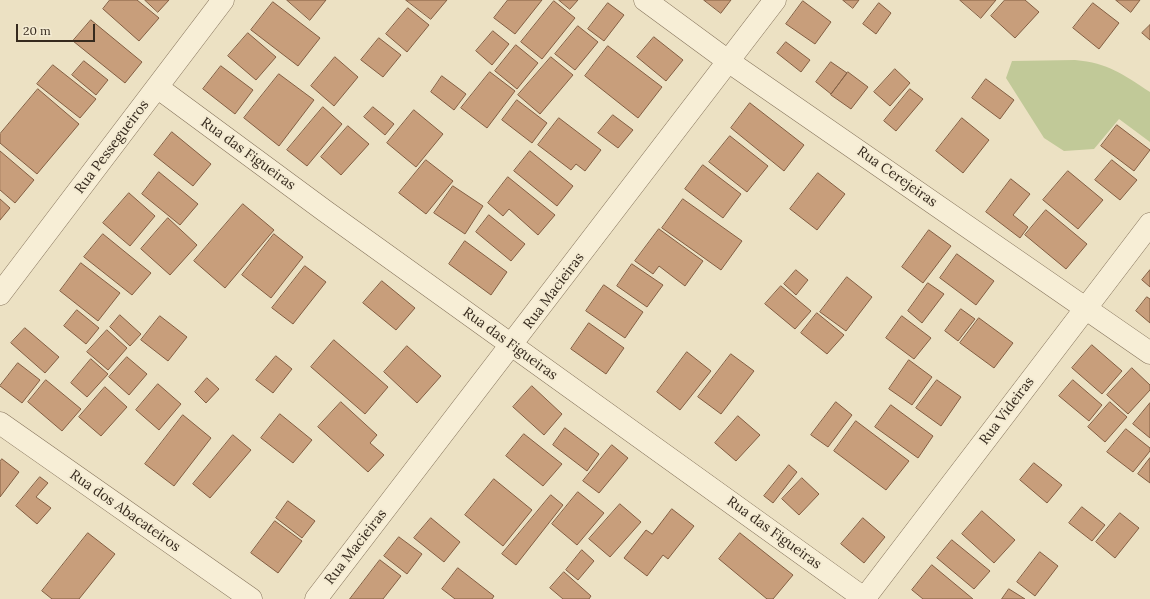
<!DOCTYPE html>
<style>
body{margin:0}
#map{position:relative;width:1150px;height:599px;overflow:hidden;background:#ece1c3;font-family:Lora,serif}
canvas{display:block}
.scale{position:absolute;left:16px;top:24px;width:79px;height:18px;box-sizing:border-box;border:2px solid #362a1e;border-top:0;padding-left:5px;font-size:12px;line-height:14px;white-space:nowrap;color:#362a1e;-webkit-text-stroke:3px #f4ebd2;paint-order:stroke}
</style>
<div id="map">
<canvas width="1150" height="599"></canvas>
<div class="scale">20 m</div>
</div>
<script>
const context = document.querySelector('canvas').getContext('2d');
context.lineJoin = 'round';
function fillPath(path, color) { context.fillStyle = color; context.fill(path, 'evenodd'); }
function strokePath(path, color, width, dash) { context.strokeStyle = color; context.lineWidth = width; context.lineCap = dash ? 'butt' : 'round'; context.setLineDash(dash || []); context.stroke(path); }
function write(font, color, halo, rows, align = 'center') {
  context.font = font + ' Lora,serif'; context.lineWidth = 4; context.setLineDash([]); context.textBaseline = 'middle'; context.strokeStyle = halo; context.fillStyle = color; for (const [text, x, y, turn = 0] of rows) {
    context.save(); context.translate(x, y); context.rotate((+turn || 0) * Math.PI / 180); context.textAlign = isNaN(turn) ? turn : align; if (halo) context.strokeText(text, 0, 0); context.fillText(text, 0, 0); context.restore();
  }
}
const green = new Path2D(`
 M1075 60C1109 63 1122 74 1150 92V142L1119 119 1094 149 1064 151 1044 138 1006 78 1012 61Z`);
const building = new Path2D(`
 M110 0H137L159 18 139 41 103 9Z
 M145 0H169L158 12Z
 M287 0H326L310 20Z
 M406 0H447L431 19Z
 M508 0H542L515 34 494 18Z
 M559 0H578L570 9Z
 M704 0H731L721 13Z
 M843 0H859L853 8Z
 M960 0H996L981 18Z
 M1005 0H1025L1039 12 1015 38 991 16Z
 M1116 0H1140L1131 12Z
 M554 1 575 18 542 59 521 42Z
 M803 1 831 22 815 44 786 24Z
 M273 2 320 38 298 66 251 30Z
 M608 3 624 15 604 41 588 29Z
 M879 3 891 13 876 34 863 24Z
 M1093 3 1119 23 1099 49 1073 28Z
 M408 8 429 25 407 52 386 34Z
 M91 20 142 62 125 83 73 41Z
 M1150 25V40L1142 33Z
 M578 26 598 42 575 70 555 54Z
 M493 31 509 44 492 65 476 51Z
 M248 33 276 57 256 80 228 56Z
 M654 37 683 60 666 81 637 57Z
 M379 38 401 55 383 77 361 60Z
 M786 42 810 60 801 72 777 53Z
 M516 45 538 63 517 89 495 71Z
 M608 46 662 87 638 118 585 76Z
 M335 57 358 77 334 106 311 86Z
 M551 57 573 75 540 114 518 95Z
 M84 61 108 80 96 95 72 75Z
 M831 62 847 73 831 94 816 82Z
 M53 65 96 99 80 118 37 84Z
 M221 66 253 90 235 114 203 89Z
 M895 69 910 83 890 106 874 92Z
 M490 72 515 91 487 128 461 108Z
 M848 72 868 87 851 109 831 95Z
 M279 74 314 100 279 146 244 118Z
 M442 76 466 94 454 110 431 92Z
 M986 79 1014 100 1000 119 972 98Z
 M38 89 79 124 37 174 0 143V134Z
 M910 89 923 99 896 131 884 121Z
 M517 100 547 123 532 143 502 120Z
 M750 103 804 145 784 171 731 128Z
 M323 107 342 124 307 166 287 150Z
 M373 107 394 124 385 135 364 117Z
 M414 110 443 134 416 167 387 143Z
 M613 115 633 130 618 148 598 133Z
 M559 118 601 150 585 171 576 164 571 170 538 145Z
 M962 118 989 140 963 173 936 151Z
 M1117 125 1150 150 1134 171 1101 146Z
 M348 126 369 144 341 175 321 157Z
 M172 132 211 164 193 186 154 155Z
 M730 136 768 166 747 192 709 162Z
 M0 151 34 180 15 203 0 190Z
 M530 151 573 186 557 206 514 171Z
 M426 160 453 181 426 214 399 193Z
 M1112 160 1137 180 1120 200 1095 180Z
 M703 165 741 194 723 218 685 189Z
 M1068 171 1103 200 1078 229 1043 200Z
 M159 172 198 204 180 225 142 194Z
 M818 173 845 194 817 230 790 209Z
 M508 177 555 215 538 235 509 209 503 216 488 203Z
 M1011 179 1030 194 1013 215 1028 227 1020 238 986 212Z
 M453 186 483 206 465 234 434 213Z
 M129 193 155 216 130 246 103 223Z
 M0 199 10 208 0 220Z
 M683 199 742 241 721 270 662 228Z
 M243 204 274 230 225 288 194 261Z
 M1046 210 1087 244 1066 269 1025 235Z
 M489 215 525 244 511 261 476 232Z
 M168 218 197 245 170 275 141 249Z
 M659 229 703 261 685 286 659 266 653 274 635 261Z
 M929 230 951 246 923 283 902 267Z
 M103 234 151 273 132 295 84 257Z
 M274 234 303 257 271 298 242 275Z
 M465 241 507 272 491 295 449 264Z
 M957 254 994 281 976 305 940 278Z
 M81 263 120 293 98 321 60 291Z
 M632 264 663 285 647 307 617 286Z
 M305 266 326 282 293 324 272 308Z
 M796 270 808 280 796 295 784 284Z
 M1150 270V287L1142 280Z
 M847 277 872 297 846 331 820 312Z
 M382 281 415 308 396 330 363 303Z
 M928 283 944 294 922 323 908 311Z
 M604 285 643 312 625 338 586 311Z
 M781 286 811 311 795 329 765 304Z
 M1147 297 1150 299V323L1136 311Z
 M961 309 975 319 958 341 945 331Z
 M77 310 99 328 86 344 64 326Z
 M817 313 844 335 827 354 801 333Z
 M120 315 141 334 130 346 110 327Z
 M160 316 187 337 168 361 141 340Z
 M902 316 931 338 914 359 886 338Z
 M979 318 1013 343 994 368 960 343Z
 M589 323 624 348 606 374 571 349Z
 M25 328 59 357 45 373 11 343Z
 M107 330 127 348 108 370 87 352Z
 M334 340 388 387 365 414 311 367Z
 M1092 345 1122 371 1102 394 1072 368Z
 M407 346 441 376 417 403 384 372Z
 M687 352 711 371 680 410 657 392Z
 M731 354 754 371 721 414 698 397Z
 M276 356 292 369 273 393 256 380Z
 M127 357 147 374 129 395 109 377Z
 M91 359 108 374 87 397 71 383Z
 M909 360 932 377 912 405 889 389Z
 M18 363 40 380 22 403 0 386Z
 M1132 368 1150 385V390L1128 414 1107 395Z
 M207 378 219 389 206 403 195 392Z
 M46 380 81 409 62 431 28 402Z
 M937 380 961 397 941 426 916 408Z
 M1073 380 1102 405 1089 421 1059 396Z
 M158 384 181 404 159 430 136 410Z
 M532 386 562 414 544 435 513 407Z
 M105 387 127 407 101 436 79 417Z
 M341 402 377 435 370 443 384 455 368 472 318 427Z
 M836 402 852 415 828 447 811 435Z
 M1110 402 1127 417 1105 442 1088 427Z
 M1150 403V438L1133 424Z
 M891 405 933 436 918 458 875 427Z
 M280 414 312 440 293 463 261 438Z
 M183 415 211 438 174 486 145 464Z
 M738 416 760 435 736 461 715 443Z
 M856 421 909 461 886 490 834 451Z
 M565 428 599 454 587 471 553 445Z
 M1126 429 1150 448V451L1133 472 1107 452Z
 M524 434 562 464 543 486 506 456Z
 M233 435 251 450 210 498 193 484Z
 M612 445 628 458 599 493 583 481Z
 M1150 458V483L1138 474Z
 M2 459 19 472 0 497V462Z
 M1034 463 1062 485 1047 503 1020 480Z
 M789 465 797 472 773 503 764 496Z
 M40 477 48 483 36 497 51 508 37 524 16 506Z
 M802 478 819 494 799 515 782 499Z
 M494 479 532 510 503 546 465 515Z
 M578 492 604 513 577 545 552 524Z
 M551 495 563 505 516 565 502 554Z
 M288 501 315 521 302 538 276 518Z
 M620 504 641 522 610 557 589 539Z
 M1082 507 1105 525 1092 541 1069 523Z
 M672 509 694 526 668 559 663 555 647 576 624 558 646 530 652 534Z
 M982 511 1015 540 994 563 962 534Z
 M1120 513 1139 528 1115 558 1096 542Z
 M431 518 460 542 444 562 414 538Z
 M863 518 885 537 864 563 841 544Z
 M275 521 302 541 278 573 251 553Z
 M88 533 115 554 79 599H52L42 591Z
 M740 533 793 575 773 599H767L719 559Z
 M399 537 422 554 407 574 384 556Z
 M952 540 990 571 974 589 937 558Z
 M582 550 594 561 578 580 566 570Z
 M1040 552 1058 566 1035 596 1017 582Z
 M380 560 401 576 383 599H350Z
 M932 565 973 599H923L912 590Z
 M458 568 494 596 492 599H455L442 589Z
 M564 572 591 596 589 599H563L550 588Z
 M1009 589 1025 599H1002Z`);
const street = new Path2D(`
 M645 0 728 61 1150 353
 M157 87 325 211 865 599
 M0 294 223 0
 M0 423 251 599
 M316 599 775 0
 M864 599 1150 224`);
const streetNames = [
 ["Rua Pessegueiros",112,147,-53],
 ["Rua das Figueiras",248,154,36],
 ["Rua Cerejeiras",897,177,35],
 ["Rua Macieiras",554,291,-53],
 ["Rua das Figueiras",510,344,36],
 ["Rua Videiras",1007,411,-53],
 ["Rua dos Abacateiros",125,511,35],
 ["Rua das Figueiras",774,533,36],
 ["Rua Macieiras",356,547,-52]
];
fillPath(green, '#c1c998');
fillPath(building, '#c89e7b');
strokePath(building, '#835e42', 1);
strokePath(street, '#85735b', 23);
strokePath(street, '#f7eed6', 22);
write('14px', '#362a1e', '#f4ebd2', streetNames);
</script>
